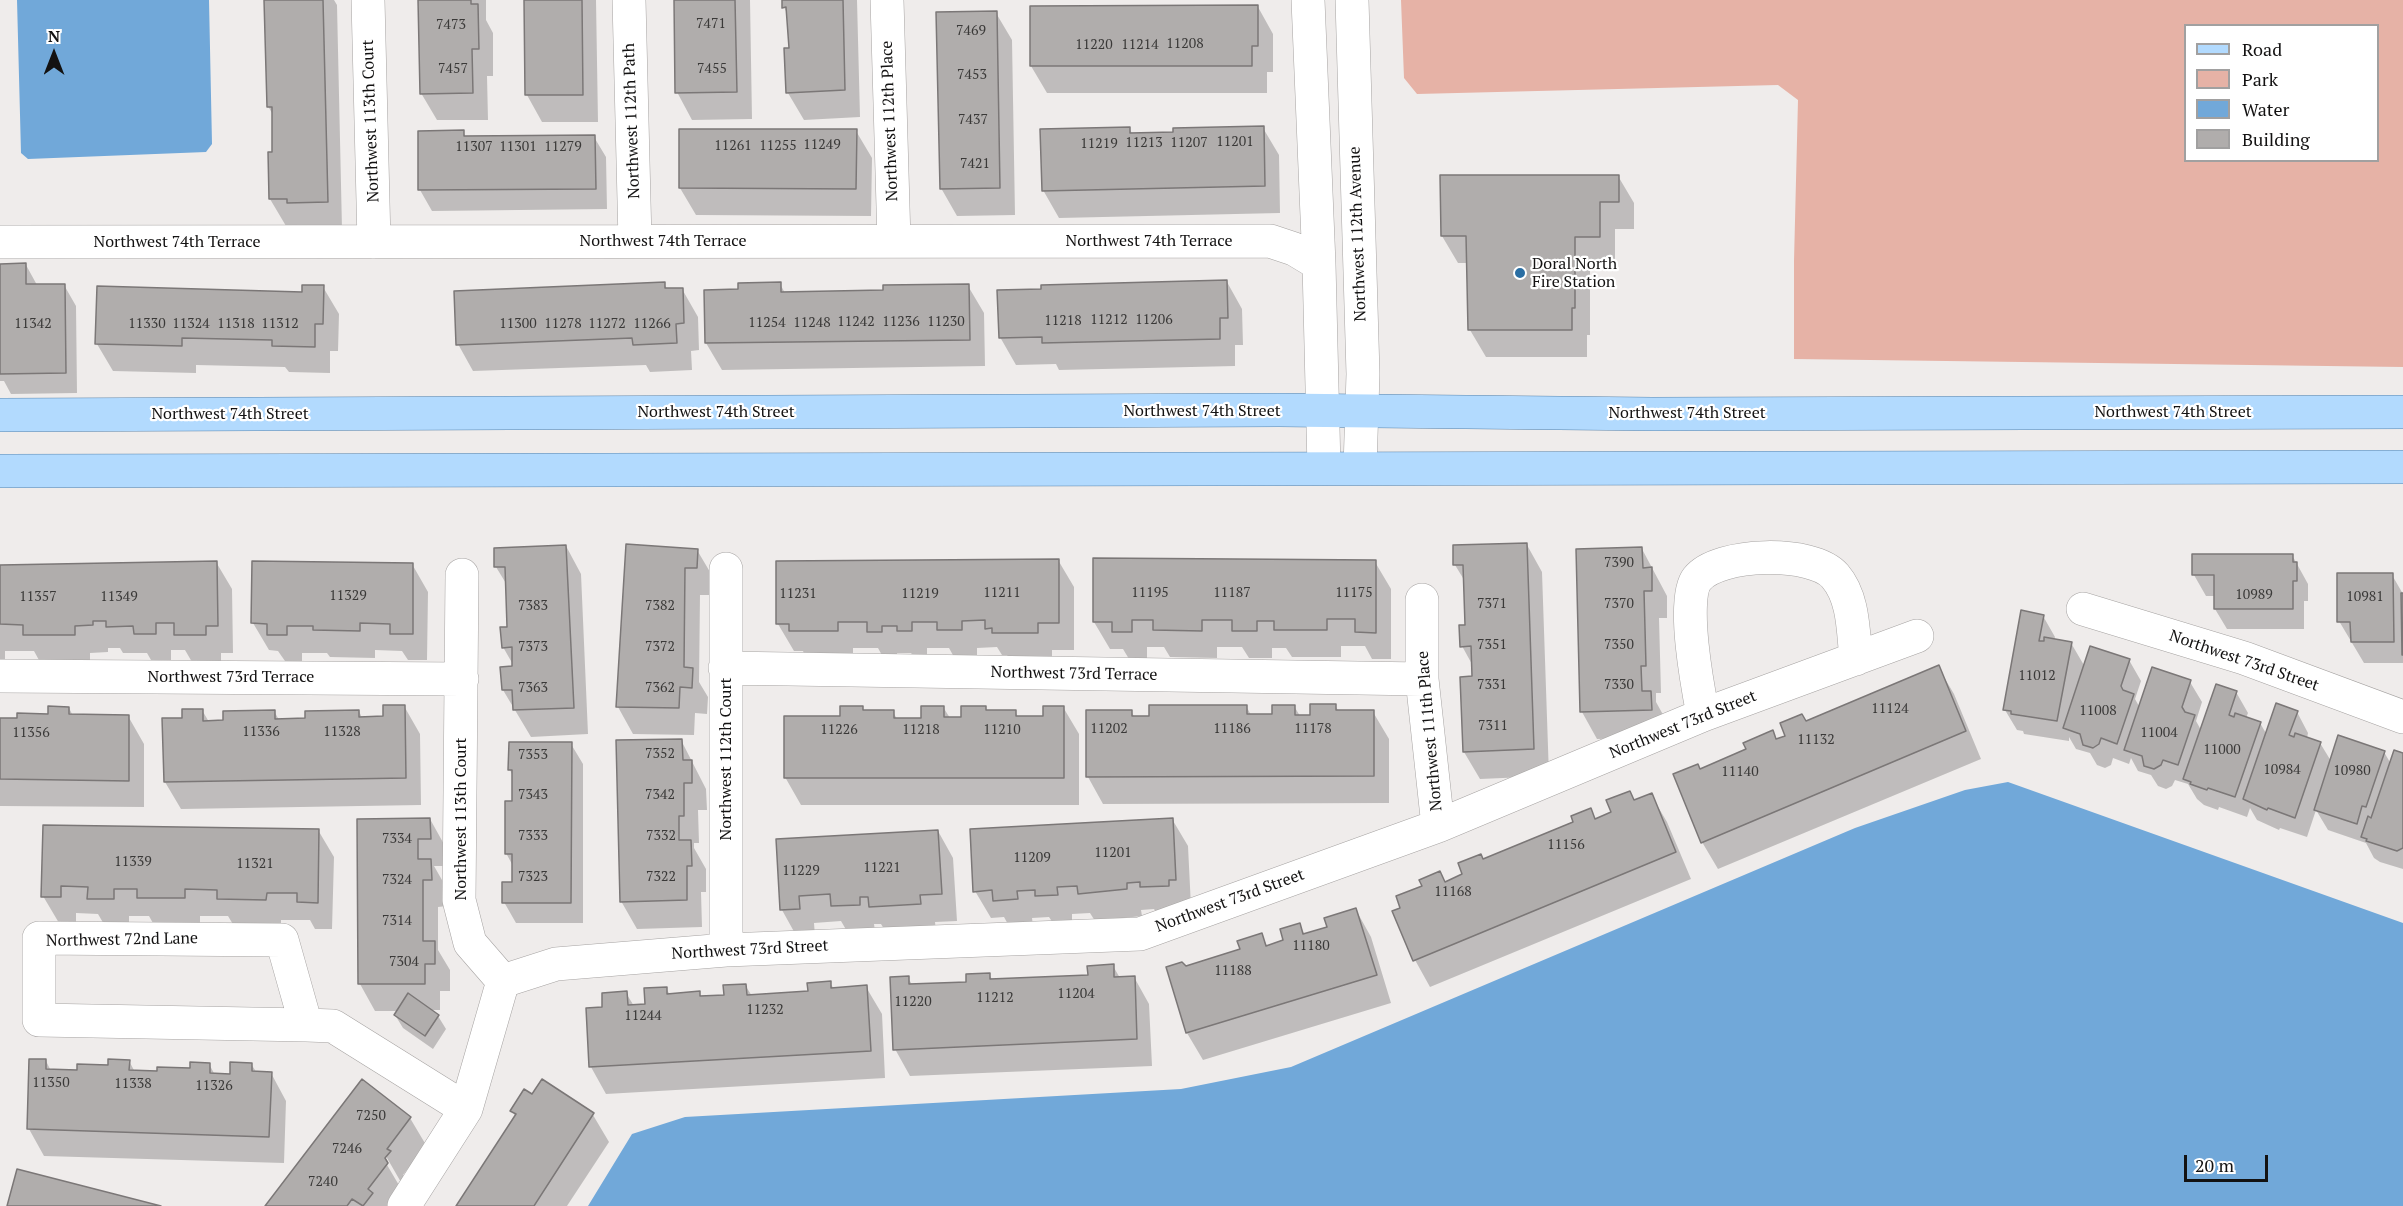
<!DOCTYPE html>
<style>
body{margin:0}
#map{position:relative;width:2403px;height:1206px;overflow:hidden;background:#efeceb;font-family:"PT Serif",serif}
canvas{display:block}
.legend{position:absolute;left:2184px;top:24px;width:195px;height:138px;box-sizing:border-box;background:#fff;border:2px solid #a1a0a0;margin:0;padding:8px 10px;list-style:none;font-size:18px;color:#131212}
.legend li{display:flex;align-items:center;gap:12px;height:30px}
.legend b{width:30px;border:2px solid #a1a0a0}
.north{position:absolute;left:24px;top:24px;width:60px;height:60px;-webkit-text-stroke:4px #fff;paint-order:stroke;rotate:0deg;font-size:16px;font-weight:700;line-height:24px;text-align:center;color:#131212}
.north::after{content:'';display:block;margin:auto;width:21px;height:27px;background:#131212;clip-path:polygon(50% 0,100% 100%,50% 72%,0 100%)}
.scale{position:absolute;left:2184px;top:1155px;width:84px;height:27px;box-sizing:border-box;border:3px solid #131212;border-top:0;padding-left:8px;font-size:18px;line-height:21px;white-space:nowrap;color:#131212;-webkit-text-stroke:4px #fff;paint-order:stroke}
</style>
<div id="map">
<canvas width="2403" height="1206"></canvas>
<ul class="legend">
<li><b style="height:8px;background:#b2dafe"></b>Road</li>
<li><b style="height:16px;background:#e6b2a6"></b>Park</li>
<li><b style="height:16px;background:#71a8d9"></b>Water</li>
<li><b style="height:16px;background:#b0adac"></b>Building</li>
</ul>
<div class="north">N</div>
<div class="scale">20 m</div>
</div>
<script>
const context = document.querySelector('canvas').getContext('2d');
context.lineJoin = 'round';
function fillPath(path, color) { context.fillStyle = color; context.fill(path, 'evenodd'); }
function strokePath(path, color, width, dash) { context.strokeStyle = color; context.lineWidth = width; context.lineCap = dash ? 'butt' : 'round'; context.setLineDash(dash || []); context.stroke(path); }
function write(font, color, halo, rows, align = 'center') {
  context.font = font + ' "PT Serif",serif'; context.lineWidth = 4.5; context.setLineDash([]); context.textBaseline = 'middle'; context.strokeStyle = halo; context.fillStyle = color; for (const [text, x, y, turn = 0] of rows) {
    context.save(); context.translate(x, y); context.rotate((+turn || 0) * Math.PI / 180); context.textAlign = isNaN(turn) ? turn : align; if (halo) context.strokeText(text, 0, 0); context.fillText(text, 0, 0); context.restore();
  }
}
const green = new Path2D(`
 M1401 0H2403V367L1794 359V261L1798 100 1778 85 1417 94 1404 78ZM2186 26H2378V160H2186Z`);
const water = new Path2D(`
 M17 0H209L212 144 206 152 28 159 21 153Z
 M2008 782 2403 923V1206H588L632 1134 685 1117 1181 1089 1291 1067 1855 828 1965 790Z`);
const shadow = new Path2D(`
 M265 0H334L337 5 342 229 286 226 270 199 274 154 273 115 268 106Z
 M420 0H486V20L493 33V76H487L488 120H437L421 93Z
 M525 0H596L598 122H542L527 95Z
 M675 0H750L752 119 692 120 677 92Z
 M783 0H857L860 117 804 120 788 93 791 49 788 15 784 7Z
 M1258 7 1273 34V72H1267V93H1047L1031 66Z
 M996 13 1012 40 1015 215 957 216 941 188Z
 M1129 128 1133 135 1263 128 1279 155 1280 213 1059 218 1043 190Z
 M856 131 872 158 871 216 696 215 680 188Z
 M463 132 466 137H594L606 157 607 209 432 211 420 190Z
 M1618 176 1634 203V229H1615V264H1590V335H1587V357H1486L1470 330 1468 263H1458L1442 236V177Z
 M0 265H26L37 285H64L76 306 77 393 11 394 4 381H0Z
 M1227 282 1242 309 1243 345H1235V366L1059 370 1056 364 1016 365 1000 337Z
 M664 284 668 290 682 289 698 317 699 350 691 351 692 370 650 372 646 365 473 371 458 344Z
 M780 284 785 293 885 292 968 286 984 313 985 366 722 370 706 343 740 291Z
 M323 287 339 314 338 351H330V373L289 372 285 367 196 365V373L113 371 97 344Z
 M1527 545 1542 572 1549 776 1480 779 1464 752 1473 666 1462 646 1467 627 1466 583 1455 565Z
 M566 546 581 574 588 734 531 737 503 690 502 668H515L503 647 509 628 507 585 496 567Z
 M628 546 697 550 713 577 712 595H700L699 682 708 697 707 714 695 713 694 735 633 734 618 707Z
 M1642 549 1667 596V618H1659L1661 693H1656V702L1666 720V737L1597 739 1582 712Z
 M2292 555 2308 584V601H2304V629H2227L2215 609V596H2206L2194 575Z
 M1058 560 1074 587V650H1052V660H1010L1007 655H1002L997 647 977 648V657H954L949 648H927V658H915L911 653H897V659H884L878 648H853V658H806L803 651H794L778 624Z
 M216 562 232 589 233 653H221V661L192 662 185 650H171V660H151L147 653H123L120 648H108V652L90 653V661L40 662 34 651H5V663H0V566Z
 M1375 562 1391 589V659H1372L1365 646H1341V657H1292L1286 648H1272V658H1249L1242 647H1217V658L1170 657 1164 647H1147V659H1129L1123 649H1110L1094 622Z
 M412 564 428 592 427 660H408L402 651 375 650V658L330 657 327 653H302V661H285L278 651 269 650 253 623Z
 M2392 575 2403 594V663H2364L2339 621Z
 M2043 616 2055 637 2054 640 2071 643 2085 667 2129 660 2141 681 2135 699 2140 708 2190 682 2202 702 2196 721 2201 730 2236 692 2248 713 2246 718 2260 723 2267 735 2297 712 2308 733 2307 738 2320 743 2331 761 2384 752 2391 764 2403 755V869L2380 862 2374 858 2366 843 2328 830 2316 810 2307 837 2280 828 2279 830 2257 820 2250 808 2247 817 2219 807 2218 810 2204 805 2197 799 2188 784 2175 780 2172 786 2166 789 2158 786 2151 775 2138 771 2131 758 2129 764 2113 758 2111 765 2105 768 2097 765 2090 753 2076 749 2069 737V741L2024 734 2023 731 2017 730 2005 710Z
 M1938 667 1954 694 1981 759 1718 869 1702 842 1700 770 1787 737 1806 723Z
 M1335 705 1339 712H1373L1389 739V803L1103 804 1088 777 1131 711 1135 718 1246 706 1251 715H1273L1294 706 1300 716H1312Z
 M404 706 420 734 421 805 181 809 165 782 164 719H184L202 710 209 722H225L274 711 279 720H307L359 711 362 718H385Z
 M862 707 864 712H893L897 719H922L943 707 950 718H963L985 708 987 711H1015L1018 717H1045L1063 707 1079 734V805H801L785 777 842 717Z
 M69 708 73 716H128L144 744V807L0 806V720L49 715Z
 M681 740 706 789 707 810H698L699 843H694V848L706 869V892H701L702 927 637 929 621 901Z
 M510 743 571 744 583 764V923H516L504 902 513 884V866L506 853 513 803V776L510 770Z
 M1651 795 1667 822 1691 879 1430 987 1415 960 1402 909 1424 886 1440 873 1446 883 1464 875 1483 861 1575 823 1590 810 1596 820Z
 M430 819 445 846 446 866H434L446 887 447 906 438 907V950L450 970V991H440V1010H431L438 1016 446 1029 433 1049 403 1028 395 1015 398 1011H375L360 984 358 820Z
 M1172 819 1188 846 1191 907 1157 914 1154 909 1141 910 1142 916 1095 921 1090 913 1072 914V922L1053 923 1049 917 1032 918 1033 926 1010 928 1004 917 991 918 975 891Z
 M44 826 318 830 334 857 332 929H315L310 920H281V927L234 926 228 916H200V925H154L149 916H129V926H105L98 914 76 913V924L59 923 43 896Z
 M938 831 953 858 957 921 935 922 936 931 887 934 881 924H874L875 931 848 933 841 921 814 923 815 936 797 937 782 910 778 841Z
 M1356 910 1371 937 1391 1003 1203 1060 1187 1033 1168 968H1186L1241 950 1261 935 1268 947 1285 941 1300 925 1305 935 1329 928Z
 M1113 966 1120 978 1134 977 1149 1004 1152 1066 910 1076 895 1049 908 978 913 986 968 984 989 974 993 981 1089 976Z
 M830 983 834 989 866 987 882 1014 885 1078 606 1094 591 1067 604 1009 626 993 634 1006H647L666 988 670 995 699 993 702 998 725 997 745 985 752 996 810 993Z
 M46 1061 51 1071 79 1072 129 1061 135 1072 191 1069 209 1064 215 1075H231L251 1064 257 1073H271L286 1101 284 1163 44 1156 29 1129Z
 M542 1081 593 1115 609 1142 567 1206H458L516 1117 512 1111 532 1096Z
 M410 1118 426 1145 403 1175 405 1180 402 1184 383 1151 380 1153 403 1192 391 1206H267Z`);
const building = new Path2D(`
 M264 0H323L328 202 287 203V199H269L268 152H272V107H267Z
 M418 0H471V4H478L479 49H472L473 93 420 94Z
 M524 0H582L583 95H525Z
 M674 0H735L737 92 675 93Z
 M782 0H843L845 90 786 93 784 48H789L786 7 782 8Z
 M1258 5V46H1252V66H1030V6Z
 M997 11 1000 188 940 189 936 12Z
 M1264 126 1265 186 1042 191 1040 129 1130 127V133L1173 132V128Z
 M679 129H857L856 189 679 188Z
 M464 130V136L595 135 596 189 418 190V131Z
 M1440 175H1619V202H1600V237H1575V308H1572V330H1468L1466 236H1441Z
 M26 263V284H65L66 373 0 374V264Z
 M1227 280 1228 318H1220V339L1042 343V337L999 338 997 290 1041 289V285Z
 M665 282V288H683L684 323 676 324 677 343 633 345 632 338 456 345 454 291Z
 M781 282V292L883 290V285L969 284 970 340 705 343 704 290 738 289V283Z
 M302 285H324L323 324H315V347L272 346V340L182 338V346L95 344 97 286 302 292Z
 M1527 543 1534 749 1463 752 1460 677 1472 676 1471 646 1460 647 1459 625H1465L1463 565H1453V545Z
 M626 544 698 549 697 568H685L684 667 693 668 692 688 680 687 679 708 616 707Z
 M566 545 574 708 513 710 512 690H502L500 667 512 666V647L502 648 500 627H507L505 567H494V548Z
 M1642 547 1643 568 1652 567V591H1644L1646 666H1641L1642 691H1651L1652 710 1580 712 1576 549Z
 M2192 554H2293V562H2297V581H2293V609H2214V575H2192Z
 M1093 558 1376 560V633L1355 632V619H1327V630H1274V621H1257V631H1232V620H1202V631L1153 630V620H1132V632H1112V622H1093Z
 M1059 559V623H1038V633H992V628L985 629V620L962 621V630H937V622H912V631H897V626H882V632H867V622H838V631H789V624H776V561Z
 M217 561 218 626H206V635H174V623H156V634H134L133 626 106 627V621H93V625L75 626V635H23V625L0 624V565Z
 M252 561 413 563V634H390V624L360 623V631L313 630V626H287V635H267V624L251 623Z
 M2337 573H2393L2394 642H2351L2350 622H2337Z
 M2401 593H2403V655H2402Z
 M2021 610 2044 615 2039 641H2044V637L2072 642 2057 721 2011 714V711L2003 710Z
 M2090 646 2130 659 2121 686 2123 690 2134 694 2117 744 2101 738 2099 744 2093 748 2083 745 2080 734 2063 728Z
 M1939 665 1966 731 1701 843 1673 774 1698 764 1700 769 1746 749 1743 743 1773 730 1776 739 1785 736 1780 723 1802 714 1806 721Z
 M2152 667 2191 680 2182 707 2185 712 2195 715 2178 765 2163 760 2161 765 2154 769 2144 766 2142 756 2124 750Z
 M2216 684 2237 691 2229 715 2234 717 2235 713 2261 722 2235 797 2208 788 2207 790 2190 784 2191 782 2183 779Z
 M2276 703 2298 711 2289 735 2294 737 2295 733 2321 742 2295 818 2268 808 2267 810 2243 799Z
 M1310 704H1336V710H1374V776L1086 777V710H1132V716H1149V705H1247V714H1272V705H1295V715H1310Z
 M383 705H405L406 778 164 782 162 718H182V709H203V721L223 720V711L275 710V719L305 718V711L359 710V717L383 716Z
 M48 706 69 707V714L129 715V781L0 779V718H17V713L48 714Z
 M840 706H863V710H894V718H921V706H944V717H961V706H986V710H1016V716H1043V706H1064V778H784V716H840Z
 M2338 735 2385 751 2366 807 2362 806 2357 824 2314 810Z
 M682 739 683 760H692V783H684V816H679V840H691L692 866H687V900L620 902 616 740Z
 M509 742H572L571 903H502V882H512V854H505V801H512V770H508Z
 M2394 750 2403 753V848L2397 851 2366 841 2367 839 2361 837 2368 816 2371 818Z
 M1630 791 1634 800 1652 793 1676 852 1413 961 1392 911 1400 908 1396 896 1422 886 1419 880 1440 871 1445 882 1462 874 1458 863 1481 854 1483 859 1573 822 1571 816 1591 808 1595 819 1611 812 1606 800Z
 M430 818 431 839H418V859H431L432 880H423V941H435V964H425V984H358L357 819Z
 M1173 818 1176 880H1169V886L1140 887V882L1127 883V889L1078 894 1077 886 1057 887 1058 895 1035 896V890L1017 891 1018 899 993 901 992 890 973 892 970 829Z
 M43 825 319 829 318 903 297 902V893H267L266 900 217 899V890L185 889V898H137V889H114V899H87L88 887 61 886V897H41Z
 M938 830 942 894 920 895 921 904 869 907 868 897H860V905L831 906 830 894 799 896 800 909 780 910 776 839Z
 M1356 908 1377 975 1186 1033 1166 967 1182 962 1186 966 1240 949 1237 941 1262 933 1266 946 1283 940 1280 929 1300 923 1303 934 1327 927 1324 918Z
 M1114 964V977L1135 976 1137 1039 893 1050 890 977 909 976V984L966 982V974L990 973V979L1088 975 1087 966Z
 M831 981V988L867 985 871 1051 589 1067 586 1008 602 1007V993L627 991 628 1005 645 1004 644 988 667 987V994L700 991V996L724 995 723 985 746 984 747 995 808 991 807 983Z
 M408 993 439 1015 425 1036 394 1015Z
 M29 1059H46V1069L77 1070V1064L108 1065V1059L130 1060 129 1070 157 1071V1067L190 1068V1062L210 1063V1073L230 1074V1062L252 1063V1071L272 1072 269 1137 27 1129Z
 M362 1079 411 1117 387 1149 391 1151 385 1158 388 1163 368 1189 373 1193 363 1206 352 1199 347 1206H265Z
 M542 1079 594 1113 534 1206H456L516 1114 510 1111 524 1089 532 1094Z
 M17 1169 161 1206H7Z`);
const minor = new Path2D(`
 M368 0 374 242
 M629 0 635 241
 M887 0 894 241
 M1308 0 1319 264 1324 468
 M1352 0 1363 374 1360 468
 M0 242 1270 241 1294 249 1319 264
 M726 569V950
 M462 575 459 900 470 943 503 981
 M1422 600V679L1438 826
 M2083 609 2244 658 2403 717
 M725 668 1422 679
 M0 676 462 679
 M1703 715C1698 689 1681 599 1697 579 1718 552 1813 550 1835 576 1854 598 1853 631 1856 659
 M503 981 556 964 726 950 1140 934 1438 826 1703 715 1917 636
 M306 1025 282 940 39 938V1020L306 1025 333 1026 466 1109
 M404 1206 466 1109 503 981`);
const major = new Path2D(`
 M0 415 1279 410 1653 414 2403 412
 M0 471 2403 467`);
const markers = [
 [1520,273,6,"#2a6ea3"]
];
const numberNames = [
 ["7471",711,24],
 ["7473",451,25],
 ["7469",971,31],
 ["11208",1185,44],
 ["11220",1094,45],
 ["11214",1140,45],
 ["7457",453,69],
 ["7455",712,69],
 ["7453",972,75],
 ["7437",973,120],
 ["11201",1235,142],
 ["11213",1144,143],
 ["11207",1189,143],
 ["11219",1099,144],
 ["11249",822,145],
 ["11261",733,146],
 ["11255",778,146],
 ["11307",474,147],
 ["11301",518,147],
 ["11279",563,147],
 ["7421",975,164],
 ["11212",1109,320],
 ["11206",1154,320],
 ["11218",1063,321],
 ["11242",856,322],
 ["11236",901,322],
 ["11230",946,322],
 ["11254",767,323],
 ["11248",812,323],
 ["11342",33,324],
 ["11330",147,324],
 ["11324",191,324],
 ["11318",236,324],
 ["11312",280,324],
 ["11300",518,324],
 ["11278",563,324],
 ["11272",607,324],
 ["11266",652,324],
 ["7390",1619,563],
 ["11211",1002,593],
 ["11195",1150,593],
 ["11187",1232,593],
 ["11175",1354,593],
 ["11231",798,594],
 ["11219",920,594],
 ["10989",2254,595],
 ["11329",348,596],
 ["11357",38,597],
 ["11349",119,597],
 ["10981",2365,597],
 ["7371",1492,604],
 ["7370",1619,604],
 ["7383",533,606],
 ["7382",660,606],
 ["7351",1492,645],
 ["7350",1619,645],
 ["7373",533,647],
 ["7372",660,647],
 ["11012",2037,676],
 ["7331",1492,685],
 ["7330",1619,685],
 ["7363",533,688],
 ["7362",660,688],
 ["11124",1890,709],
 ["11008",2098,711],
 ["7311",1493,726],
 ["11202",1109,729],
 ["11186",1232,729],
 ["11178",1313,729],
 ["11226",839,730],
 ["11218",921,730],
 ["11210",1002,730],
 ["11336",261,732],
 ["11328",342,732],
 ["11356",31,733],
 ["11004",2159,733],
 ["11132",1816,740],
 ["11000",2222,750],
 ["7352",660,754],
 ["7353",533,755],
 ["10984",2282,770],
 ["10980",2352,771],
 ["11140",1740,772],
 ["7343",533,795],
 ["7342",660,795],
 ["7333",533,836],
 ["7332",661,836],
 ["7334",397,839],
 ["11156",1566,845],
 ["11201",1113,853],
 ["11209",1032,858],
 ["11339",133,862],
 ["11321",255,864],
 ["11221",882,868],
 ["11229",801,871],
 ["7323",533,877],
 ["7322",661,877],
 ["7324",397,880],
 ["11168",1453,892],
 ["7314",397,921],
 ["11180",1311,946],
 ["7304",404,962],
 ["11188",1233,971],
 ["11204",1076,994],
 ["11212",995,998],
 ["11220",913,1002],
 ["11232",765,1010],
 ["11244",643,1016],
 ["11350",51,1083],
 ["11338",133,1084],
 ["11326",214,1086],
 ["7250",371,1116],
 ["7246",347,1149],
 ["7240",323,1182]
];
const streetNames = [
 ["Northwest 113th Court",371,121,-92],
 ["Northwest 112th Path",632,121,-92],
 ["Northwest 112th Place",890,121,-92],
 ["Northwest 112th Avenue",1358,234,-92],
 ["Northwest 74th Terrace",663,241],
 ["Northwest 74th Terrace",1149,241],
 ["Northwest 74th Terrace",177,242],
 ["Northwest 74th Street",1202,411],
 ["Northwest 74th Street",716,412],
 ["Northwest 74th Street",2173,412],
 ["Northwest 74th Street",1687,413],
 ["Northwest 74th Street",230,414],
 ["Northwest 73rd Street",2244,661,19],
 ["Northwest 73rd Terrace",1074,674,1],
 ["Northwest 73rd Terrace",231,677],
 ["Northwest 73rd Street",1683,725,-22],
 ["Northwest 111th Place",1430,731,-95],
 ["Northwest 112th Court",726,759,-90],
 ["Northwest 113th Court",461,819,-90],
 ["Northwest 73rd Street",1230,901,-20],
 ["Northwest 72nd Lane",122,940,-1],
 ["Northwest 73rd Street",750,950,-3]
];
const poiNames = [
 ["Doral North",1532,264],
 ["Fire Station",1532,282]
];
fillPath(green, '#e6b2a6');
fillPath(water, '#71a8d9');
fillPath(shadow, '#0003');
fillPath(building, '#b0adac');
strokePath(building, '#7b7777', 1.5);
strokePath(minor, '#a6a3a2', 34);
strokePath(major, '#5984ab', 34);
strokePath(minor, '#fff', 33);
strokePath(major, '#b2dafe', 33);
for (const [x, y, r, color] of markers) { const dot = new Path2D(); dot.arc(x, y, r, 0, 2 * Math.PI); context.fillStyle = color; context.fill(dot); strokePath(dot, '#fff', 2); }
write('14px', '#3a3938', null, numberNames);
write('16px', '#131212', '#fff', streetNames);
write('16px', '#131212', '#fff', poiNames, 'left');
</script>
